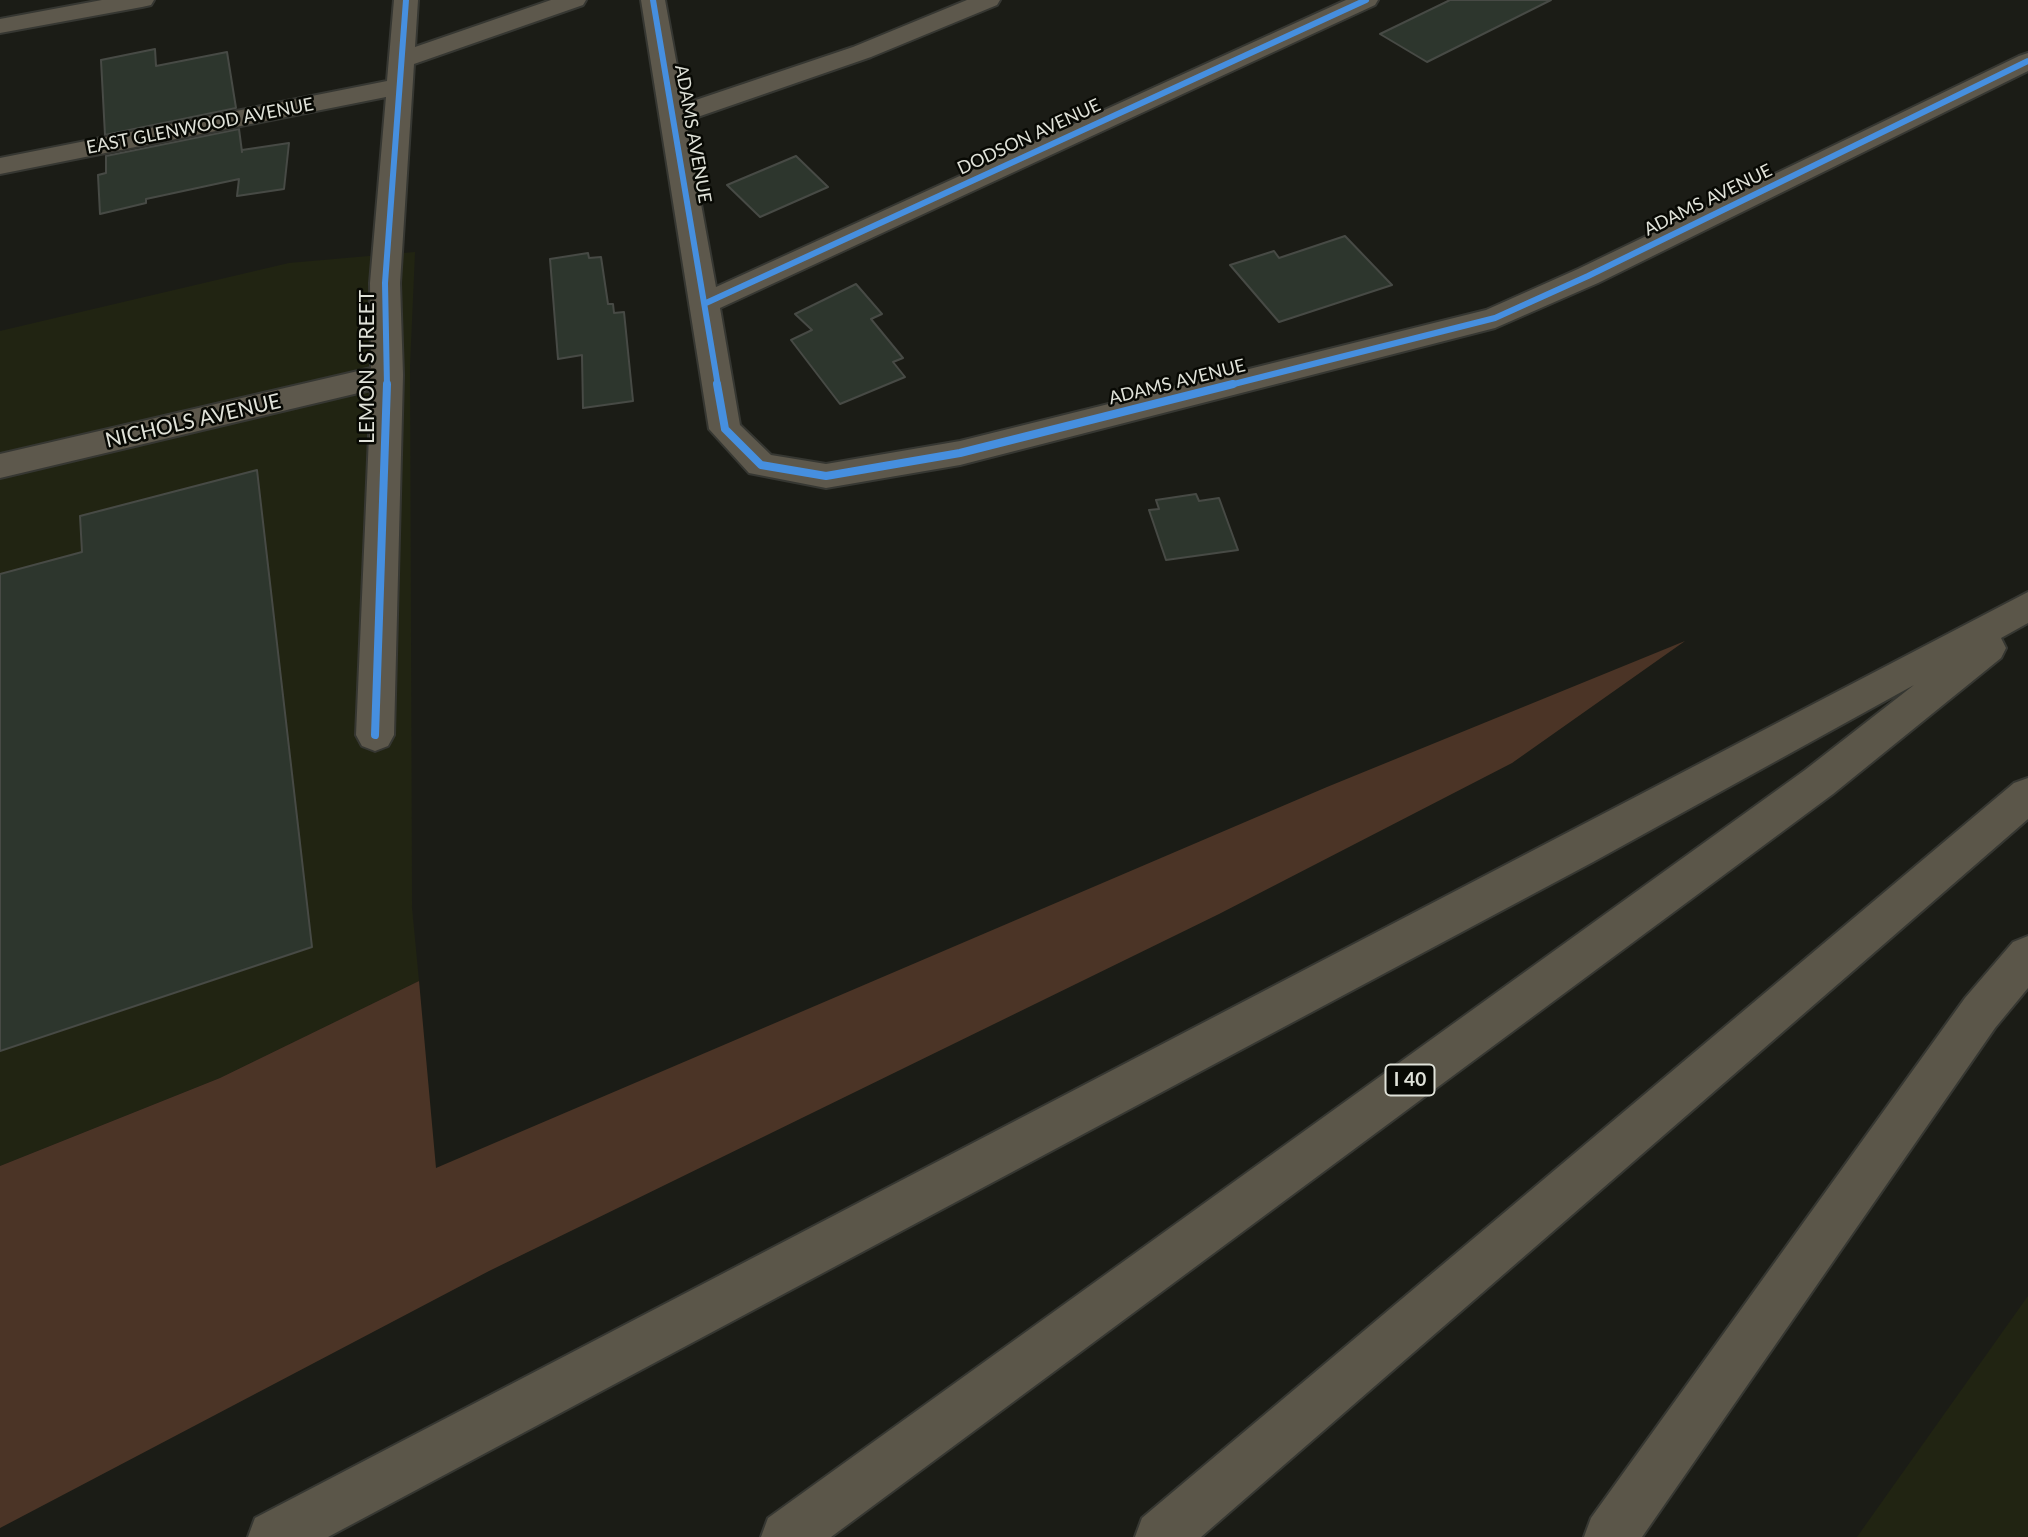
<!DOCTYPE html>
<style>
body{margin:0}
canvas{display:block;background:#1b1c16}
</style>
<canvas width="2028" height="1537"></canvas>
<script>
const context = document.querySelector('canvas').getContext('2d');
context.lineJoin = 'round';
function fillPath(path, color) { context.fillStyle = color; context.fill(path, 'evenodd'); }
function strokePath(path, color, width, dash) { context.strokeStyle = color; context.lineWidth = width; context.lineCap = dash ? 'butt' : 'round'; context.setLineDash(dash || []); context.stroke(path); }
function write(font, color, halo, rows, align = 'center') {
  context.font = font + ' Lato,sans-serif'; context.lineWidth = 5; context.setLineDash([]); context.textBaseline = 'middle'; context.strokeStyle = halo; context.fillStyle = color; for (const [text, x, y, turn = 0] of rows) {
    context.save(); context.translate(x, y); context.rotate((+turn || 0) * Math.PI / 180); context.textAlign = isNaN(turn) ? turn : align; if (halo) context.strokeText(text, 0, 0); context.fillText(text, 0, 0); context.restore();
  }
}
const built = new Path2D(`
 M415 252 410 366 412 908 419 981 220 1078 0 1166V331L289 263Z
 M2028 1296V1537H1857Z`);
const green = new Path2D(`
 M1685 641 1512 763 1219 914 489 1271 0 1528V1166L220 1078 419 981 436 1168 1327 787Z`);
const building = new Path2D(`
 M1450 0H1551L1427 62 1380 34Z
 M155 49 156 66 227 52 236 108 105 135 101 60Z
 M239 129 242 152V150L289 143 284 189 237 196 239 179 146 199V203L100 214 98 175 106 173V156Z
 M796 156 828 187 760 217 727 185Z
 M1345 236 1392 285 1279 322 1230 265 1274 251 1279 258Z
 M588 253 589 258 601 257 608 304H613L614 313 624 312 633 401 583 408 582 355 558 359 550 259Z
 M856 284 882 314 871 319 903 358 893 362 905 377 840 404 791 340 812 330 795 314Z
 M257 470 312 947 0 1051V574L82 552 80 516Z
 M1196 494 1199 501 1219 498 1238 550 1166 560 1149 510 1159 509 1156 500Z`);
const minor = new Path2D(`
 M102 0H154L151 5 142 7 0 33V19Z
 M394 0H418L415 47 551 0H586L583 5 414 64 400 283 403 375 394 735 388 746 375 751 362 746 356 735 371 390 0 478V454L371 368 370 283 386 97 0 174V158L387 81Z
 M641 0H665L684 104 853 47 967 0H1000L997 5 871 57 686 121 716 287 1346 0H1378L1375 5 720 308 740 425 771 455 826 464 960 441 1486 310 1578 269 2019 56 2028 53V71L1598 283 1495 328 960 465 826 488 749 473 709 429Z`);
const highway = new Path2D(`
 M2028 592V623L2001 638 2006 648 2001 658 1833 794 831 1537H761L768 1518 1805 770 1914 685 1593 862 328 1537H248L255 1518Z
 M2028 778V819L1201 1537H1135L1142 1518 2014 783Z
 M2028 936V988L1995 1028 1642 1537H1584L1591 1518 1965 998 2013 942Z`);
const cyclewayFar1 = new Path2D(`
 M653 0 718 386
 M706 303 1366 0
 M387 386 385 283 406 0
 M1226 386 1495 318 1588 276 2028 61`);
const cycleway = new Path2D(`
 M717 384 725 429 761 465 826 476 960 453 1233 384
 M375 735 387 384`);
const farStreetnames = [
 ["EAST GLENWOOD AVENUE",200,126,-11],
 ["ADAMS AVENUE",693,134,80],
 ["DODSON AVENUE",1029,137,-25],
 ["ADAMS AVENUE",1708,200,-26],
 ["ADAMS AVENUE",1177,382,-14]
];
const shields = [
 [1410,1080,49]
];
const shieldNames = [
 ["I 40",1410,1080]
];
const streetNames = [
 ["LEMON STREET",367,367,-90],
 ["NICHOLS AVENUE",193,421,-13]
];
fillPath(built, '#212412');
fillPath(green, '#4b3426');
fillPath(building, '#2d362d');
strokePath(building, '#474a45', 2);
strokePath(minor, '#363732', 4);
strokePath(highway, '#363732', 4);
fillPath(minor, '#5d584c');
fillPath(highway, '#5b5649');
strokePath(cyclewayFar1, '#468fdf', 6);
strokePath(cycleway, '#468fdf', 8);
write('18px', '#e0e2d9', '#080904', farStreetnames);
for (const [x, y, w] of shields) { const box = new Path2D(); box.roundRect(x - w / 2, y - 15.5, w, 31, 5); context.fillStyle = '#080904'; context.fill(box); strokePath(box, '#e0e2d9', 2); }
write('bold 19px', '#e0e2d9', null, shieldNames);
write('21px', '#e0e2d9', '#080904', streetNames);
</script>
